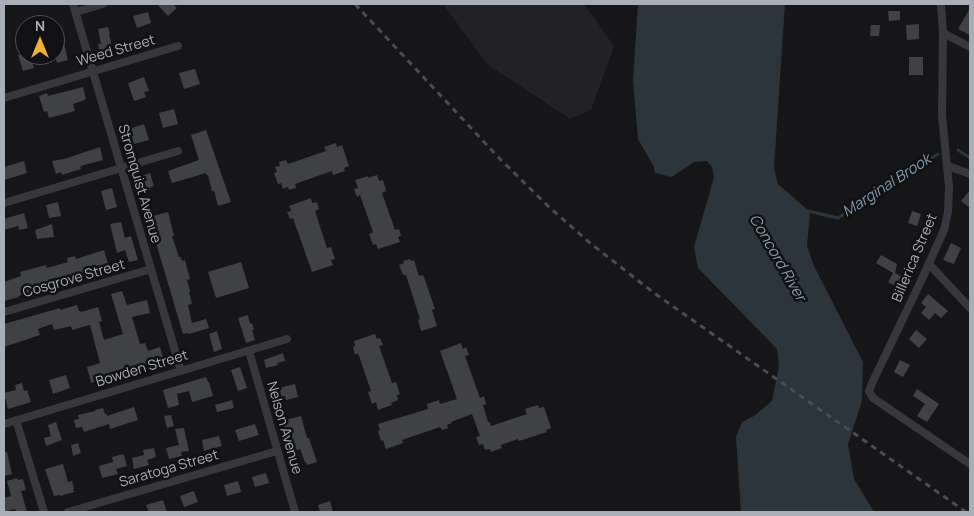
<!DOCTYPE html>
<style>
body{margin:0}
#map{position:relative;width:974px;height:516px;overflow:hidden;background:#161618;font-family:Manrope,sans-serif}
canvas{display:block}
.frame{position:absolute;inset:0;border:5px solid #a8adb8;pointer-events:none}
.north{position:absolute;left:15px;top:15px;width:50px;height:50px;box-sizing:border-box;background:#111113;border:1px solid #4d4f55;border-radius:50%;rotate:0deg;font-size:14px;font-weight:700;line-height:20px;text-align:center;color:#a8adb8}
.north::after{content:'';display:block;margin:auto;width:18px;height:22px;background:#f2b134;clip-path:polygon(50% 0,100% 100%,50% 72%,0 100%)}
</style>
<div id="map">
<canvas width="974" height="516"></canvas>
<div class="frame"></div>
<div class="north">N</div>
</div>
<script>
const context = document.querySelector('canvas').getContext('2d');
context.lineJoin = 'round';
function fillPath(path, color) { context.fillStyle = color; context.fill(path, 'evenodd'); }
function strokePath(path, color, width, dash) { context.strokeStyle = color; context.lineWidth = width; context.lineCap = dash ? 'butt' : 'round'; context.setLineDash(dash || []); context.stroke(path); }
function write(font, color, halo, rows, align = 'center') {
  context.font = font + ' Manrope,sans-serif'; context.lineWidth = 5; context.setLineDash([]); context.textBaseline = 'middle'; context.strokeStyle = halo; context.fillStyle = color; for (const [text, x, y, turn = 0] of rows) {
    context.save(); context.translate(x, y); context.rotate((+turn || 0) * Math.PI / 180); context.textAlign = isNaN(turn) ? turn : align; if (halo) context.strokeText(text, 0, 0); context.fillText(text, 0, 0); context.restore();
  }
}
const built = new Path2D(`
 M443 4H584L614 46 591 110 570 119 487 64Z`);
const water = new Path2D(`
 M638 4H785L774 168 778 184 810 212 807 246 814 266 863 362 862 401 848 444 854 479 874 512H741L736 437 742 422 754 416 772 401 779 366 777 349 698 268 694 247 714 177 712 167 707 161 694 162 672 177 655 173 654 167 638 139 633 80Z`);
const stream = new Path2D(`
 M958 150 970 158
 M808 211 838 218 938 154`);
const building = new Path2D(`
 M157 4H173L177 8 168 16Z
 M970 8V35L958 29Z
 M888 11H900V20L889 21Z
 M148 12 151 23 137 28 133 16Z
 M919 24V39L907 40 906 25Z
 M871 25H880L879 36H870Z
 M108 27 110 34H109L113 51 100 54 98 44H101L98 29Z
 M63 39 68 60 57 63 55 56V41Z
 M18 55H30L34 68 23 71Z
 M909 57H923V75H909Z
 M195 69 200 84 184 89 179 73Z
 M144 77 149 91 144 92 146 97 134 101 128 83Z
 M83 87 86 99H84L85 100 73 104 75 111 49 118 47 111 44 112 39 96 47 93 48 96Z
 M174 109 178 124 163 128 159 113Z
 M144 124 149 140 134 144 129 129Z
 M206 130 231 202 218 206 214 191H212L208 175H206V173L172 183 168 171 199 160 191 135Z
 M336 143 337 147 342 145 349 166 344 168 345 171 333 175 332 171 295 184 296 188 289 190 288 187 283 189 281 183 278 184 274 173 277 172 275 167 280 166 279 162 286 160 288 164 326 151 324 147Z
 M100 147 103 160 84 165 80 167 81 169 62 175 61 172 56 174 52 161 64 159Z
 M24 161 27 173 4 180V167Z
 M150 173 154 186 149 188 150 190 140 193 137 185 140 184 138 177Z
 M377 175 379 181 383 180 386 191 382 193 395 230 399 229 401 236 398 237 400 242 378 249 376 244 373 245 369 234 373 232 360 195 357 197 354 189 358 188 355 180 368 176V178Z
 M112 188 117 207 106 210 101 191Z
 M970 190V208L961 201Z
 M311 198 312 203 317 202 319 209 315 211 327 248 331 247 335 259 331 260 333 265 312 272 293 218 290 219 287 212 291 211 289 206Z
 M58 202 61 216 49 218 46 205Z
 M912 211 921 214 917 226 908 223Z
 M168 212 174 236H172L179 257H181L182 261 185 260 190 279 187 280 190 291 189 292 192 304 188 305 192 323 206 319 209 328 189 334 188 333 183 334 151 226 148 227 146 219 149 218V217Z
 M24 213 28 228 19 230 18 226 4 230V219Z
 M121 222 125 238 131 236 138 260 129 262 125 250 117 253 110 224Z
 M52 224 54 237 37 239 35 230Z
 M951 243 961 248 954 264 943 260Z
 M104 250 110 270 94 274 95 276 88 278 87 275 52 285V287L18 296 19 297 4 301V282L21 276 20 272 46 265 47 268 68 262 67 258 75 256 76 259Z
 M881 255 897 264 895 273 906 279 900 289 888 282 893 273 876 263Z
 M410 259 411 261 414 260 419 276 423 275 424 277 435 309 432 310 437 326 421 331 418 320 420 319 406 275H403L399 265 404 263 403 261Z
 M241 262 249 288 216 298 208 272Z
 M122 291 127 305 147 300 150 313 132 317 140 344 145 343 148 351 160 347 164 361 162 362 163 365 153 367 152 365 125 373V375L114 378V376L91 383 87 367 100 363 90 325 72 330 71 326 54 330 52 324 38 329 40 335 4 347V324L60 308V310L77 305 79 311H80L81 312 98 307 102 321 99 322 104 340 123 334 111 294Z
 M928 294 948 311 941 318 935 313 929 320 921 313 926 307 921 303Z
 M248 315 250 324 252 323 254 330H252L255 340 246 343 238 318Z
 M916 330 927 339 919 348 909 339Z
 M217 331 222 349 214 352 209 334Z
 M375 334 377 339 380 338 383 345 379 346 392 383 396 382 400 394 397 395 398 400 391 403 392 405 378 410 376 402 372 404 368 392 371 391 358 353 355 355 353 347 355 346 354 341Z
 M461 343 463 349 466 347 469 355 465 356 480 398 484 396 486 404 483 405 488 422H490L491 426 527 414 525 409 538 405 539 408 544 407 551 428 546 430 547 432 519 441 518 439 501 445 502 448 491 452 490 449 485 450 483 444 479 445 476 437 480 436 472 414 451 422 452 423 447 425 448 428 442 430 440 427 402 440 403 443 386 449 383 440 381 441 378 431 380 430 378 424 428 409 427 404 439 400 440 404 457 399 440 351Z
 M283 353 285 361 277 363 278 365 266 368 264 360Z
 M900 360 910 365 903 377 894 372Z
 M240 367 247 388 238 391 231 370Z
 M66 375 70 388 53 394 49 380Z
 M206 377 208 382H209L213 396 192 402 189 391 177 394 179 405 168 408 163 390Z
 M22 383 24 391 27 390 31 402 8 409 4 393 16 390 15 385Z
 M295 384 298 397 286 400 285 396 275 399 272 390Z
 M917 389 939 404 927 422 917 416 925 404 913 396Z
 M232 400 234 408 217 412 215 405Z
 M134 407 138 420 110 429 109 424 84 432 82 427 76 428 74 420 79 419 78 415 95 411V410L103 408 105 414H107V416Z
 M171 415 174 426 167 428 164 416Z
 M301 416 307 438H309L317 462 307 465 306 462H305L300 449 291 452 281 421Z
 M56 422 62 440 46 446 44 438 51 436 48 425Z
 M255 424 259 435 239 441 235 430Z
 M184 428 189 451 181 452 182 456 169 459 166 448 179 445 175 429Z
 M219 436 222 446 204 451 202 440Z
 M78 443 81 453 73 456 71 445Z
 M154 448 156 457 147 460 149 465 134 469 132 458 144 455 143 450Z
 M4 452H7L12 474 5 476Z
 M123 454 124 455 127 466 116 469 118 474 102 478 99 466 113 462 112 457Z
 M63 464 68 482 72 481 74 489H73L74 492 60 496V495L54 496 45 469Z
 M266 473 269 483 255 487 252 477Z
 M17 478 18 480 23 479 26 490 21 491 27 512H16L15 509 4 512V498L11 496 7 481Z
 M238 481 241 492 227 496 224 485Z
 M194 491 198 502 184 507 180 496Z
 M163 500 167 512H149L146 505Z
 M330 501 333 512H320L318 505Z`);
const street = new Path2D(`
 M73 4 181 371
 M941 4 943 33 942 115 949 187 948 212 944 230 921 281 873 381 869 391 873 398 970 464
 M76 12 103 4
 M943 33 970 47
 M4 98 178 46
 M948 166 970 174
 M4 203 178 151
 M929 264 970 308
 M4 312 151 269
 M249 351 295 512
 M16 420 44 512
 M4 424 287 339
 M68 512 277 451`);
const rail = new Path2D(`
 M355 4 500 159 548 206 590 243 654 293 966 512`);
const streetNames = [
 ["Weed Street",116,51,-16],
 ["Stromquist Avenue",139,184,74],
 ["Billerica Street",915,258,-67],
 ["Cosgrove Street",74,279,-16],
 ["Bowden Street",142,369,-17],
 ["Nelson Avenue",284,428,74],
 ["Saratoga Street",169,469,-16]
];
const waterNames = [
 ["Marginal Brook",887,186,-33],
 ["Concord River",777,258,60]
];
fillPath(built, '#222225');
fillPath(water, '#2c353c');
strokePath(stream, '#2c353c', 3);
fillPath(building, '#404145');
strokePath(street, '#37383d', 8);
strokePath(rail, '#4a4c52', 3, [6, 5]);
write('14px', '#a8adb8', '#111113', streetNames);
write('italic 15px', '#7f9bb3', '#111113', waterNames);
</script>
